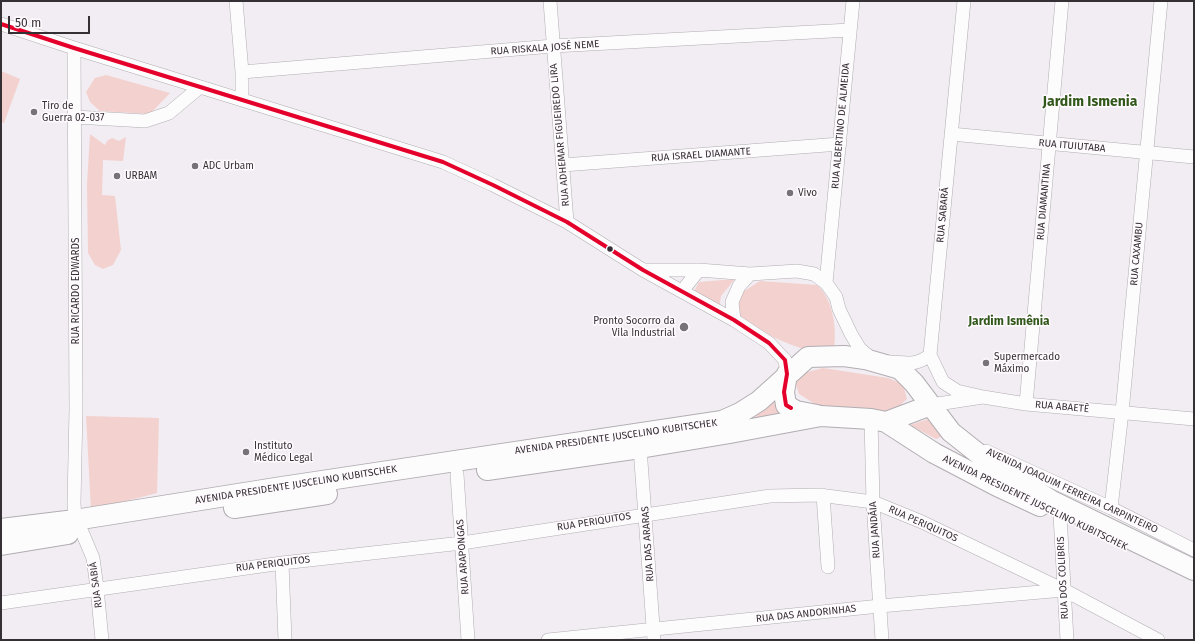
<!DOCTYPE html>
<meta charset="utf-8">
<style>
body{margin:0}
#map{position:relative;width:1195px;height:641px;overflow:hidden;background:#f2edf3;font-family:"Fira Sans",sans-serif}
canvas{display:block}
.frame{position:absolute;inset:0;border:2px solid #343034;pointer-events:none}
.scale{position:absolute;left:8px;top:16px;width:82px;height:18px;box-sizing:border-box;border:2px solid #343034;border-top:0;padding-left:5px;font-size:12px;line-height:14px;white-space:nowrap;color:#343034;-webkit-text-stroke:3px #fefafe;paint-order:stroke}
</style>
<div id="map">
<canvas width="1195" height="641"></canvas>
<div class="frame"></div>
<div class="scale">50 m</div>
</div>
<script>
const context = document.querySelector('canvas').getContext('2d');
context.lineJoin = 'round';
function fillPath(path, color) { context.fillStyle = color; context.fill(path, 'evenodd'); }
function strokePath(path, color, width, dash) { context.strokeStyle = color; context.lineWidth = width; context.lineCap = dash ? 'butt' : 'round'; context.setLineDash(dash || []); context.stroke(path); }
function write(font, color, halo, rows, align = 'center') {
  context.font = font + ' "Fira Sans",sans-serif'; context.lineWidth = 3; context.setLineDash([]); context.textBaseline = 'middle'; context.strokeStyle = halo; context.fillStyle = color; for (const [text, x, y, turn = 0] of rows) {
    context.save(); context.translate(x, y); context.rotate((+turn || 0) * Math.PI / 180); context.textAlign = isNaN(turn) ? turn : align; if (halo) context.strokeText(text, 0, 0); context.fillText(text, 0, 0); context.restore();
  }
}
const green = new Path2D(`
 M1 71 20 79 4 123 1 122Z
 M106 75 170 93 150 114 100 111 90 102 86 92 95 78Z
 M90 134 105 145 107 141 112 138 119 141 126 137 123 161 103 160 102 195 115 196 121 250 113 265 103 269 95 265 88 253 87 184Z
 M735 279 721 296 719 310 692 295 699 282Z
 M760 281 817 285C833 299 837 328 834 349 830 349 826 350 822 351 797 352 761 331 740 319L738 295Z
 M823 368 888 378 903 384 907 399 895 410 877 414 815 404 799 394 795 382 796 375Z
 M772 396 775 405 786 418 746 425 765 408Z
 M86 416 159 418 157 493 91 510Z
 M932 418 943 436 936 439 910 425Z`);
const street = new Path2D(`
 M236 1 242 72V100
 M550 1 567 222
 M964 1 930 355 943 382 957 391 983 397
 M1 24 74 48 443 162 493 185 567 222 643 270 734 320 769 343 785 360 787 374
 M74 48 76 409 74 503 75 520 82 532 93 558 97 588 102 640
 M242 72 553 46 850 30
 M75 117 145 121 169 113 200 87
 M951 134 1194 157
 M563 165 840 144
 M645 270H699L750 274 797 271 814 274 826 283 836 297 839 309 851 334 860 349 872 359
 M826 283 853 1
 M682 291 699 270
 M734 320 732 302 739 286 750 274
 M890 362C907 363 916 366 930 355
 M1026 404 1062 1
 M931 405 983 397 1026 404 1194 419
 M871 419 873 502 882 640
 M640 448 654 640
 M986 451 1111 508 1194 550
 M457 474 468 640
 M823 495 828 567
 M1111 508 1122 412 1161 1
 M1060 515 1067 640
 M282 563 285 640
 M1 603 282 563 462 543 770 496 819 495 873 502 922 522 1064 590 1158 640
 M548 640 880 606 1064 590`);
const primary = new Path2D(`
 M787 374 784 392 786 405 796 411 817 415
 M886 422 931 405
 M487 470 640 448 730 433 821 416 871 419 886 422 934 453 997 486 1040 506
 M234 508 327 494
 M1 529 75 520 282 487 722 421 740 413 759 401 808 357 844 356 865 359 900 369 914 383 951 432 985 459 1052 501 1194 570
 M1 545 68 534`);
const bus1 = new Path2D(`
 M1 24 74 48 443 162 493 185 567 222 643 270 734 320 769 343 785 360 787 374 784 392 786 405 791 408`);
const markers = [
 [34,112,4,"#767277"],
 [195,166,4,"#767277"],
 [117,176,4,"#767277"],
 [790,193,4,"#767277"],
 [610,249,3.5,"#343034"],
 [684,327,5,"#767277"],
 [986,363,4,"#767277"],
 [246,452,4,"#767277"]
];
const streetNames = [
 ["RUA RISKALA JOSÉ NEME",545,48,-4],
 ["RUA ALBERTINO DE ALMEIDA",841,126,-85],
 ["RUA ADHEMAR FIGUEIREDO LIRA",560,135,-95],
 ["RUA ITUIUTABA",1072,146,5],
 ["RUA ISRAEL DIAMANTE",701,155,-4],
 ["RUA DIAMANTINA",1044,202,-85],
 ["RUA SABARÁ",943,215,-85],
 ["RUA CAXAMBU",1137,254,-85],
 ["RUA RICARDO EDWARDS",76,291,-90],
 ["RUA ABAETÊ",1062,407,5],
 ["AVENIDA PRESIDENTE JUSCELINO KUBITSCHEK",616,437,-8],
 ["AVENIDA PRESIDENTE JUSCELINO KUBITSCHEK",296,485,-9],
 ["AVENIDA JOAQUIM FERREIRA CARPINTEIRO",1072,491,25],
 ["AVENIDA PRESIDENTE JUSCELINO KUBITSCHEK",1035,503,26],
 ["RUA PERIQUITOS",594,522,-9],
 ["RUA PERIQUITOS",923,524,24],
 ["RUA JANDÁIA",875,530,-94],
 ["RUA DAS ARARAS",648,544,-94],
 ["RUA ARAPONGAS",463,557,-94],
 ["RUA PERIQUITOS",273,564,-7],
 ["RUA DOS COLIBRIS",1063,578,-93],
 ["RUA SABIÁ",96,585,-97],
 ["RUA DAS ANDORINHAS",806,614,-6]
];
const poiNames = [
 ["Tiro de",42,106],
 ["Guerra 02-037",42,118],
 ["ADC Urbam",203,166],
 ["URBAM",125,176],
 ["Vivo",798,193],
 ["Pronto Socorro da",675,321,"right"],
 ["Vila Industrial",675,333,"right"],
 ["Supermercado",994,357],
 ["Máximo",994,369],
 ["Instituto",254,446],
 ["Médico Legal",254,458]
];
const quarterNames = [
 ["Jardim Ismênia",1009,322]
];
const districtNames = [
 ["Jardim Ismenia",1090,102]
];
fillPath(green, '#f3d1ce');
strokePath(street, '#b1adb1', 14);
strokePath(primary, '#b1adb1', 22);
strokePath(street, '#fdfcfd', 13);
strokePath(primary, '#fdfcfd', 20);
strokePath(bus1, '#e4002b', 4);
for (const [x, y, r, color] of markers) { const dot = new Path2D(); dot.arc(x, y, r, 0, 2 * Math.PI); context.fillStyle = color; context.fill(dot); strokePath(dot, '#fefafe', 1.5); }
write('10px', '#343034', '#fefafe', streetNames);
write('10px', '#343034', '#fefafe', poiNames, 'left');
write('bold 12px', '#31581a', '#fefafe', quarterNames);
write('bold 14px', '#31581a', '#fefafe', districtNames);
</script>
